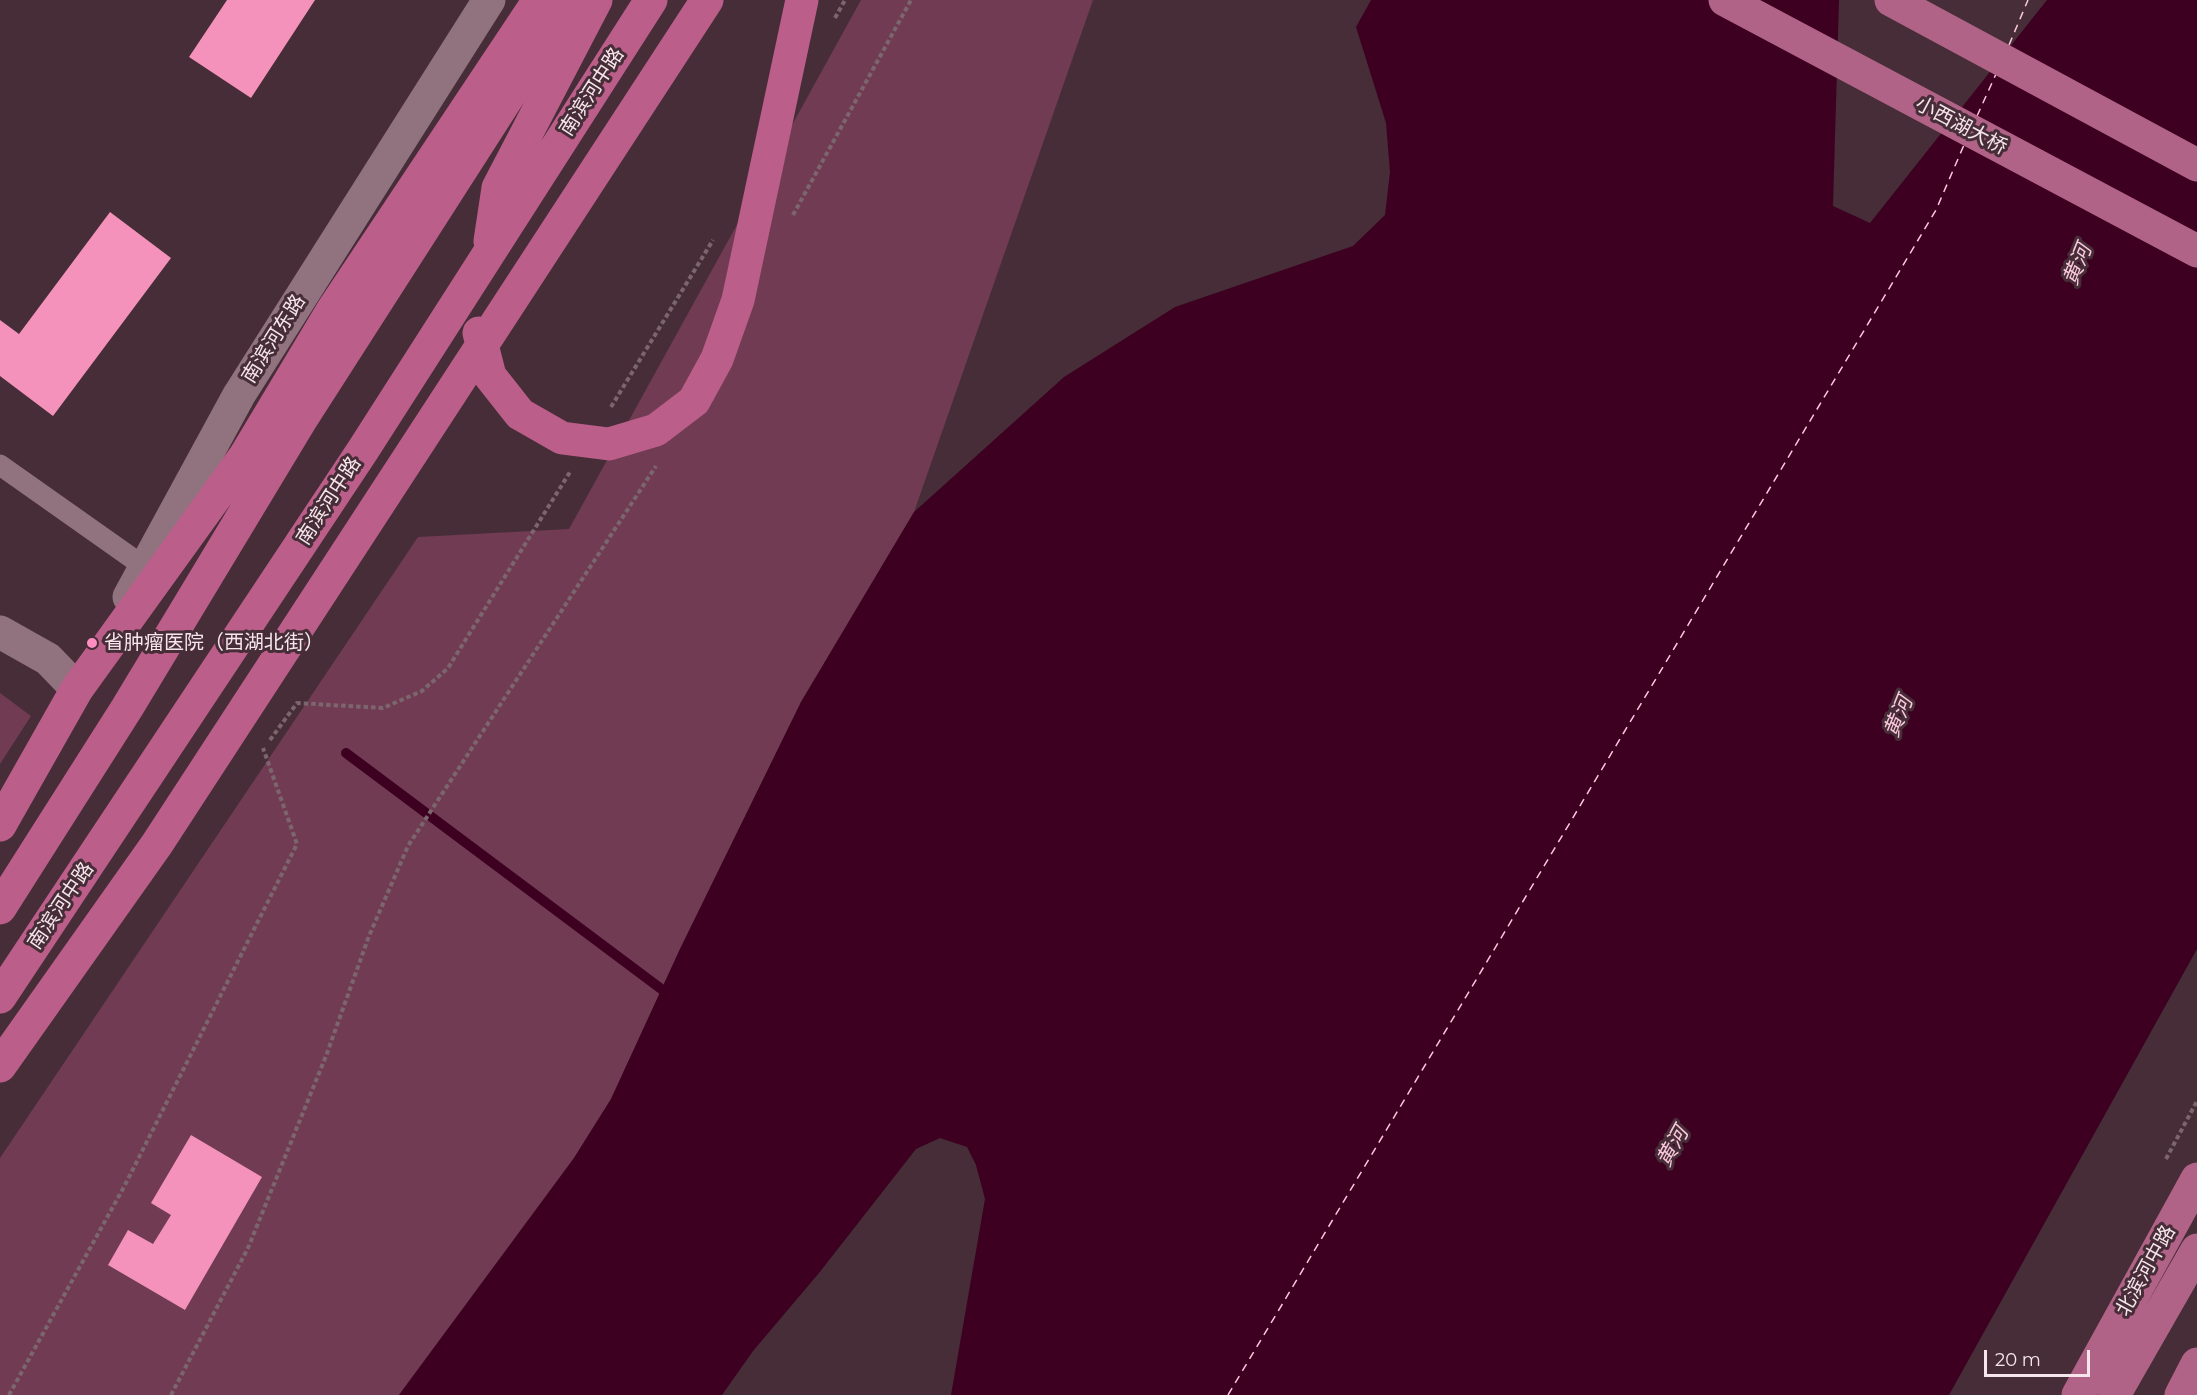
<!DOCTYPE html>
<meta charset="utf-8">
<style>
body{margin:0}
#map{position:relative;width:2197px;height:1395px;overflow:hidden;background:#462d37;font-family:Montserrat,sans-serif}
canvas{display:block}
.scale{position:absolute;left:1984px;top:1350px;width:106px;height:27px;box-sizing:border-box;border:3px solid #f6e5eb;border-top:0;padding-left:8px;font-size:18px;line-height:21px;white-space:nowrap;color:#f6e5eb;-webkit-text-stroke:4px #462d37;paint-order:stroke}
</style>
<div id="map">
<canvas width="2197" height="1395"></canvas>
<div class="scale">20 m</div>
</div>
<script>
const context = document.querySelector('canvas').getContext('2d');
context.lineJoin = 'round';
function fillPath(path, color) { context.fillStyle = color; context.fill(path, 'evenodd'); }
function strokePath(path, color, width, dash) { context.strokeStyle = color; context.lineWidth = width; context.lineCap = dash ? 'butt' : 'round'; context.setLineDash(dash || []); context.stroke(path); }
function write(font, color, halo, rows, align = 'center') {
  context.font = font + ' Montserrat,"Noto Sans SC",sans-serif'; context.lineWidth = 6; context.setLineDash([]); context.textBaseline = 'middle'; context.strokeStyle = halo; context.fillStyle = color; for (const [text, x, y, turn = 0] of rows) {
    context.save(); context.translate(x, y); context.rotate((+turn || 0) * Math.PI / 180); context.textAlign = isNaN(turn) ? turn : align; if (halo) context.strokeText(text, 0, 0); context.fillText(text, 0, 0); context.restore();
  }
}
const green = new Path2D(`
 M861 0H1093L914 512 801 702 680 949 611 1099 574 1158 399 1395H0V1158L418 537 569 529Z
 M0 693 31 716 0 764Z`);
const water = new Path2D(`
 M1371 0H1839L1833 206 1870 223 2047 0H2197V949L1949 1395H951L985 1199 976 1165 967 1147 940 1138 916 1149 819 1273 753 1351 722 1395H399L574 1158 611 1099 680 949 801 702 914 512 1064 377 1175 307 1353 246 1385 215 1390 172 1386 123 1356 27Z`);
const stream = new Path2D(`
 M346 753 672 997`);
const ferry = new Path2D(`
 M2009 45 2028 0
 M1977 116 1996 74
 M1228 1395 1936 210 1964 145`);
const building = new Path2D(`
 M227 0H315L251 98 189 57Z
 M110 212 171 258 53 416 0 376V320L19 334Z
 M191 1135 262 1177 185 1310 108 1265 128 1230 153 1244 171 1215 151 1203Z`);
const path = new Path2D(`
 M835 18 845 0
 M793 215 911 0
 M611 407 713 240
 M270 740 297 703 383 708 422 691 448 668 570 472
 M2166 1159 2197 1101
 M9 1395 125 1185 297 844 263 748
 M171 1395 248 1248 326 1056 369 936 408 846 656 466`);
const service = new Path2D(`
 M0 465 146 568`);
const minor = new Path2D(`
 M0 632 48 659 77 689`);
const tertiary = new Path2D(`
 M129 597 239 395 489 0`);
const primary = new Path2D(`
 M1725 0 2197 251
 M1891 0 2197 165
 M2078 1395 2197 1179
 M2114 1395 2197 1250
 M2181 1395 2197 1364`);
const trunk = new Path2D(`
 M490 241 498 188 596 0
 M479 333 490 376 520 414 562 438 609 444 656 430 694 401 717 359 738 300 802 0
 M0 825 77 689 245 456 332 311 539 0
 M0 908 127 708 302 418 570 0
 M0 997 363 450 651 0
 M0 1066 157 844 707 0`);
const markers = [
 [92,643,6,"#fd8ebf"]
];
const streetNames = [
 ["南滨河中路",592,92,-57],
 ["小西湖大桥",1961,126,28],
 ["南滨河东路",274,339,-58],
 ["南滨河中路",329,501,-57],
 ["南滨河中路",61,906,-56],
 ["北滨河中路",2146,1271,-61]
];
const poiNames = [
 ["省肿瘤医院（西湖北街）",104,643]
];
const waterNames = [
 ["黄河",2078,265,-68],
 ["黄河",1899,717,-68],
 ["黄河",1673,1147,-61]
];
fillPath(green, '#713c53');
fillPath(water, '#3d0021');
strokePath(stream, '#3d0021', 10);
strokePath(ferry, '#fbc8dc', 1.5, [8, 6]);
fillPath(building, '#f492bc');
strokePath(path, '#7c666e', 4, [4.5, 3]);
strokePath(service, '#90737e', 21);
strokePath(minor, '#90737e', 33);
strokePath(tertiary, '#90737e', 33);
strokePath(primary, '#b16387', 33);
strokePath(trunk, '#bc5e8a', 33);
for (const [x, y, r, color] of markers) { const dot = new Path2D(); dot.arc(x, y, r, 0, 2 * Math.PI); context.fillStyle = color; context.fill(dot); strokePath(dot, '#462d37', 2); }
write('20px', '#f6e5eb', '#462d37', streetNames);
write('20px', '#f6e5eb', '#462d37', poiNames, 'left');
write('italic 21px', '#fbc8dc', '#462d37', waterNames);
</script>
